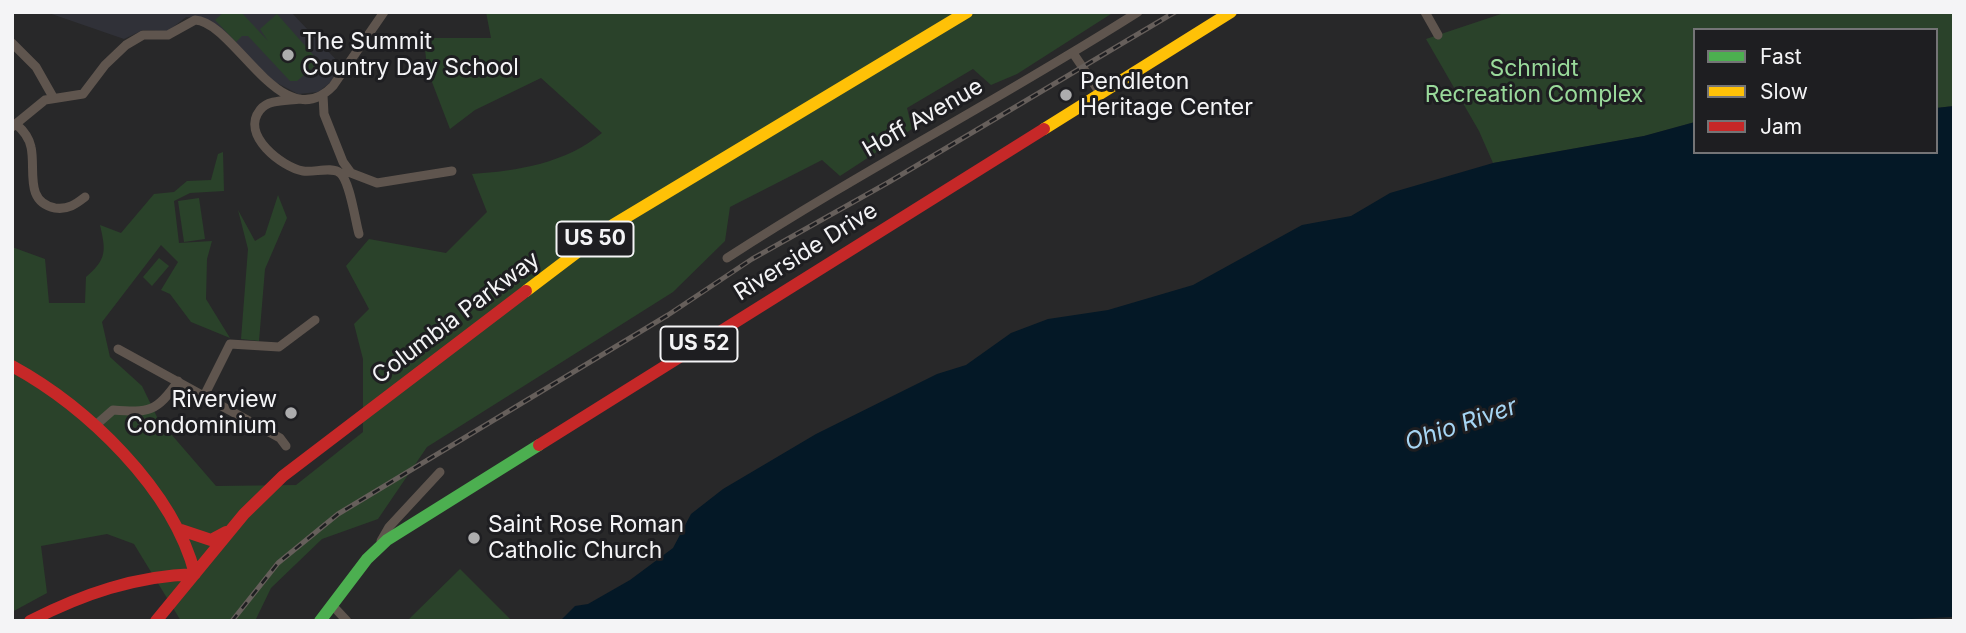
<!DOCTYPE html>
<style>
body{margin:0}
#map{position:relative;width:1966px;height:633px;overflow:hidden;background:#282829;font-family:Inter,sans-serif}
canvas{display:block}
.frame{position:absolute;inset:0;border:14px solid #f4f4f6;pointer-events:none}
.legend{position:absolute;left:1693px;top:28px;width:245px;height:126px;box-sizing:border-box;background:#1e1e21;border:2px solid #747476;margin:0;padding:9px 12px;list-style:none;font-size:21px;color:#f4f4f6}
.legend li{display:flex;align-items:center;gap:14px;height:35px}
.legend b{width:35px;border:2px solid #747476}
</style>
<div id="map">
<canvas width="1966" height="633"></canvas>
<div class="frame"></div>
<ul class="legend">
<li><b style="height:9px;background:#4caf50"></b>Fast</li>
<li><b style="height:9px;background:#ffc107"></b>Slow</li>
<li><b style="height:9px;background:#c62828"></b>Jam</li>
</ul>
</div>
<script>
const context = document.querySelector('canvas').getContext('2d');
context.lineJoin = 'round';
function fillPath(path, color) { context.fillStyle = color; context.fill(path, 'evenodd'); }
function strokePath(path, color, width, dash) { context.strokeStyle = color; context.lineWidth = width; context.lineCap = dash ? 'butt' : 'round'; context.setLineDash(dash || []); context.stroke(path); }
function write(font, color, halo, rows, align = 'center') {
  context.font = font + ' Inter,sans-serif'; context.lineWidth = 6; context.setLineDash([]); context.textBaseline = 'middle'; context.strokeStyle = halo; context.fillStyle = color; for (const [text, x, y, turn = 0] of rows) {
    context.save(); context.translate(x, y); context.rotate((+turn || 0) * Math.PI / 180); context.textAlign = isNaN(turn) ? turn : align; if (halo) context.strokeText(text, 0, 0); context.fillText(text, 0, 0); context.restore();
  }
}
const built = new Path2D(`
 M46 12H291L343 67 335 79 318 92 298 94 275 82 204 18 186 17 168 31 143 30 124 39Z`);
const green = new Path2D(`
 M224 12H241L268 41 260 29 277 14 316 58V65L297 81H290L248 36H242L236 42 215 20Z
 M486 12H1114L1017 74 991 85 973 69 907 108 912 129 840 176 822 160 730 207 725 241 673 292 427 447 378 519 322 539 271 588 255 621H181L134 544 107 534 41 546 47 593 12 612V247L45 259 49 303H85L86 277C107 259 106 251 100 225L121 233 154 194 174 192 187 181 211 180 218 154 223 152 224 191 190 193 174 201 179 243 212 241 207 259 206 299 230 338 191 322 170 294 161 290 178 262 161 245 102 322 110 357 142 386 158 419 216 486 296 485 363 432V359L354 324 369 309 346 266 369 239 446 253 487 212 472 174C518 171 566 163 602 133L541 78 475 110 450 129 427 69 424 38H491Z
 M1507 12H1954V106L1936 108V30H1695V122L1644 136 1493 163 1479 131 1426 39Z
 M278 195 287 218 265 269 259 341 241 339 248 249 238 210 255 241 265 235Z
 M199 198 205 239 184 242 178 201Z
 M159 258 169 266 152 286 143 277Z
 M460 569 512 621H407Z`);
const water = new Path2D(`
 M1954 106V617L1868 621H560L575 606 588 604 630 580 673 548 691 514 723 489 816 434 937 374 966 365 1011 333 1048 319 1108 310 1193 285 1302 225 1351 216 1390 193 1493 163 1644 136 1695 122V152H1936V108Z`);
const street = new Path2D(`
 M1425 12 1438 35
 M12 43 36 67 53 97
 M1073 53 1100 93
 M323 95 324 114 343 162 351 173 377 183 452 171
 M300 99C288 101 268 99 260 110 240 135 282 167 303 171 313 173 332 166 340 173 350 181 355 220 359 234
 M16 124C23 130 29 137 31 147 36 169 24 202 55 208 68 210 76 204 85 197
 M12 127 45 100 83 94 105 65 126 45 143 35H168L195 20C235 22 282 139 333 86L384 12
 M727 258C861 171 1003 98 1138 12
 M118 349 280 438 286 446
 M204 396 230 344 279 347 315 320
 M97 424 113 410C149 413 157 412 178 381
 M381 541 389 527 440 472
 M332 605 347 621`);
const fast = new Path2D(`
 M320 621 367 559 387 540 539 445`);
const slow = new Path2D(`
 M1044 129 1231 12
 M526 291 613 225 967 12`);
const jam = new Path2D(`
 M12 366C87 407 173 489 195 574 135 576 83 594 30 621
 M539 445 1044 129
 M181 530 211 540 226 532
 M156 621 244 514 283 476 526 291`);
const rail = new Path2D(`
 M232 621 278 563 338 514 668 315 752 259 889 182 1175 12`);
const markers = [
 [288,55,7,"#adadae"],
 [1066,95,7,"#adadae"],
 [291,413,7,"#adadae"],
 [474,538,7,"#adadae"]
];
const shields = [
 [595,239,77],
 [699,344,77]
];
const shieldNames = [
 ["US 50",595,239],
 ["US 52",699,344]
];
const poiNames = [
 ["The Summit",302,42],
 ["Country Day School",302,68],
 ["Pendleton",1080,82],
 ["Heritage Center",1080,108],
 ["Riverview",277,400,"right"],
 ["Condominium",277,426,"right"],
 ["Saint Rose Roman",488,525],
 ["Catholic Church",488,551]
];
const parkNames = [
 ["Schmidt",1534,69],
 ["Recreation Complex",1534,95]
];
const streetNames = [
 ["Hoff Avenue",923,118,-30],
 ["Riverside Drive",806,252,-32],
 ["Columbia Parkway",456,318,-37]
];
const waterNames = [
 ["Ohio River",1461,425,-19]
];
fillPath(built, '#303138');
fillPath(green, '#2a422a');
fillPath(water, '#041826');
strokePath(street, '#5f554e', 9);
strokePath(fast, '#4caf50', 12);
strokePath(slow, '#ffc107', 12);
strokePath(jam, '#c62828', 12);
strokePath(rail, '#665f5b', 5);
strokePath(rail, '#1e1e21', 2.5, [8]);
for (const [x, y, r, color] of markers) { const dot = new Path2D(); dot.arc(x, y, r, 0, 2 * Math.PI); context.fillStyle = color; context.fill(dot); strokePath(dot, '#1e1e21', 2.5); }
for (const [x, y, w] of shields) { const box = new Path2D(); box.roundRect(x - w / 2, y - 17.5, w, 35, 5); context.fillStyle = '#1e1e21'; context.fill(box); strokePath(box, '#f4f4f6', 2); }
write('bold 21px', '#f4f4f6', null, shieldNames);
write('23px', '#f4f4f6', '#1e1e21', poiNames, 'left');
write('23px', '#99d99a', '#1e1e21', parkNames);
write('23px', '#f4f4f6', '#1e1e21', streetNames);
write('italic 24px', '#a6d5f3', '#1e1e21', waterNames);
</script>
